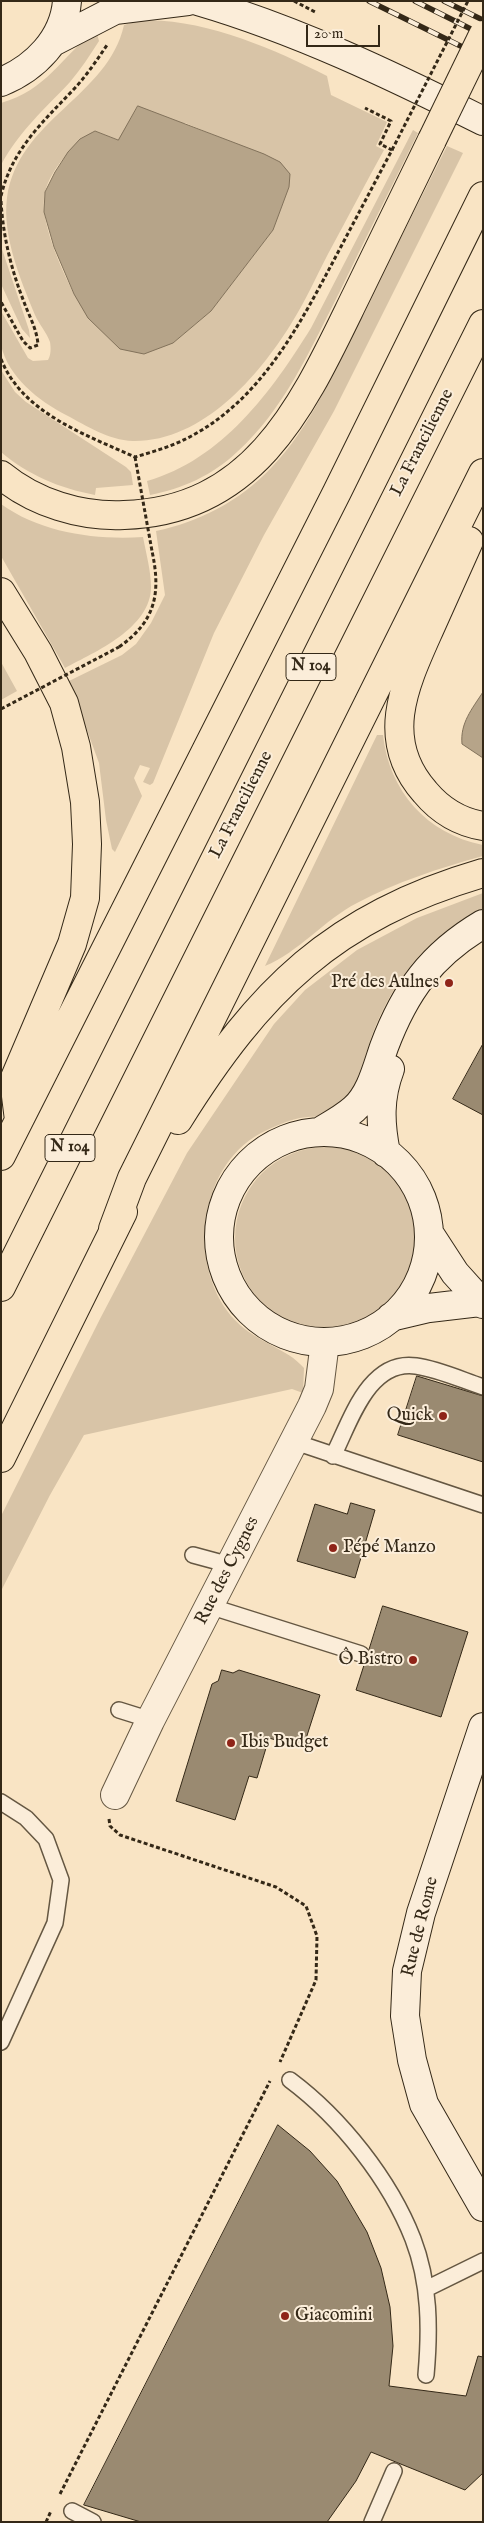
<!DOCTYPE html>
<meta charset="utf-8">
<style>
body{margin:0}
#map{position:relative;width:484px;height:2523px;overflow:hidden;background:#f9e4c4;font-family:"IM FELL English",serif}
canvas{display:block}
.frame{position:absolute;inset:0;border:2px solid #342817;pointer-events:none}
.scale{position:absolute;left:306px;top:25px;width:74px;height:22px;box-sizing:border-box;border:2px solid #342817;border-top:0;padding-left:6px;font-size:15px;line-height:18px;white-space:nowrap;color:#342817;-webkit-text-stroke:4px #fbedd9;paint-order:stroke}
</style>
<div id="map">
<canvas width="484" height="2523"></canvas>
<div class="frame"></div>
<div class="scale">20 m</div>
</div>
<script>
const context = document.querySelector('canvas').getContext('2d');
context.lineJoin = 'round';
function fillPath(path, color) { context.fillStyle = color; context.fill(path, 'evenodd'); }
function strokePath(path, color, width, dash) { context.strokeStyle = color; context.lineWidth = width; context.lineCap = dash ? 'butt' : 'round'; context.setLineDash(dash || []); context.stroke(path); }
function write(font, color, halo, rows, align = 'center') {
  context.font = font + ' "IM FELL English",serif'; context.lineWidth = 4; context.setLineDash([]); context.textBaseline = 'middle'; context.strokeStyle = halo; context.fillStyle = color; for (const [text, x, y, turn = 0] of rows) {
    context.save(); context.translate(x, y); context.rotate((+turn || 0) * Math.PI / 180); context.textAlign = isNaN(turn) ? turn : align; if (halo) context.strokeText(text, 0, 0); context.fillText(text, 0, 0); context.restore();
  }
}
const green = new Path2D(`
 M137 21C199 16 272 48 327 76L331 95 387 122 376 146 384 150C365 184 347 219 328 254 316 277 305 302 291 324 258 377 202 442 133 441 108 440 87 426 66 415 39 401 8 377 1 345 0 334 1 321 1 311L28 358 33 361 48 360C51 355 51 348 50 342 47 333 39 324 35 315 21 281 2 236 7 198 18 119 108 97 124 25ZM185 123 280 162 273 230 211 311 173 343 74 294C62 270 38 219 45 192 51 169 74 143 95 131L118 140Z
 M96 30 99 41C90 55 81 69 70 82 44 110 20 130 1 165V103C47 90 61 57 96 30Z
 M413 130 418 133C392 186 365 239 339 293 311 348 284 410 237 452 213 475 182 489 150 495L147 481C222 460 272 391 311 328Z
 M447 146 463 153 334 411 264 535 214 633 153 783 150 785 143 782 150 768 140 765 134 778 142 796 115 852 112 849 106 820 99 763 69 681 122 655 136 644 151 623 165 595 156 531C199 522 240 501 271 468 310 428 334 372 358 322 388 263 418 204 447 146Z
 M1 246 29 330 30 338 22 329 1 284Z
 M1 370 15 392 26 402 126 467 131 472 133 485 96 488 95 495C59 488 28 475 1 452Z
 M1 504C41 533 95 540 143 537 146 553 151 571 151 587 151 628 95 652 65 668L1 556Z
 M1 662 17 691 1 700Z
 M377 735H383C389 791 427 834 483 845V856C440 868 396 882 357 903 324 920 299 952 265 966Z
 M483 893V915C467 924 446 931 433 942 402 970 382 1006 369 1044 365 1056 358 1089 350 1097 345 1102 336 1110 330 1113 322 1118 309 1116 300 1118 286 1121 273 1127 261 1133 196 1168 187 1271 236 1321 257 1343 287 1348 304 1368L303 1393 292 1389 84 1435 50 1495 1 1591V1516L101 1317 187 1153 274 1024 305 990 357 950 417 918Z
 M235 1238a91 91 0 1 1 182 0a91 91 0 1 1-182 0Z`);
const water = new Path2D(`
 M138 106 264 154 280 162 290 174 289 187 273 230 211 311 173 343 144 354 120 349 88 318 74 294 54 247 44 212 45 192 55 172 68 152 80 139 95 131 118 140Z
 M483 692V758L462 744C460 723 472 709 483 692Z`);
const building = new Path2D(`
 M483 1044V1115L453 1099Z
 M417 1376 483 1396V1462L398 1435Z
 M351 1503 375 1510 355 1578 297 1561 315 1504 347 1514Z
 M383 1606 468 1632 441 1717 356 1690 365 1662 370 1657 369 1650Z
 M222 1670 233 1673 239 1670 320 1695 303 1748 269 1738 257 1778 249 1776 235 1820 176 1801 212 1684 218 1681Z
 M278 2125 310 2151 337 2181 367 2232 381 2268 390 2307 393 2346 389 2386 466 2396 478 2356 483 2357V2473L465 2490 371 2452 356 2481 327 2522H141L84 2505Z`);
const path = new Path2D(`
 M294 1 317 13
 M1 196C12 149 43 122 74 89 87 75 97 60 107 45
 M1 201C3 236 11 269 24 302 29 316 37 329 38 345L30 348 23 341 1 302
 M1 359C22 413 86 435 135 457 156 451 176 445 195 434 263 396 300 324 335 258 354 222 373 186 392 150L380 144 391 121 365 108
 M119 647C156 621 161 593 152 551
 M109 1819 110 1826 120 1835 276 1887 306 1906 317 1936 316 1980 280 2062
 M60 2494 270 2081
 M46 2522 51 2511`);
const lane = new Path2D(`
 M295 1442 483 1505
 M333 1456C350 1423 368 1359 416 1366 438 1369 462 1380 483 1387
 M193 1555 230 1565
 M209 1606 361 1654
 M119 1710 151 1720
 M1 1802 26 1818 46 1839 61 1880 55 1923 1 2042
 M290 2080C341 2118 390 2180 413 2239 430 2283 430 2330 426 2375
 M426 2289 483 2261
 M72 2511 93 2522
 M372 2522 394 2471`);
const street = new Path2D(`
 M115 1795 150 1721 312 1406 319 1389 325 1342`);
const secondary = new Path2D(`
 M198 1C297 30 391 75 483 121
 M53 42 115 10 188 1
 M1 82C35 68 64 39 67 1
 M319 1132C331 1125 344 1118 354 1109 371 1094 377 1067 384 1047 405 991 431 955 483 924
 M219 1237a105 105 0 1 1 210 0a105 105 0 1 1-210 0Z
 M386 1153C380 1123 379 1098 390 1069
 M429 1233 455 1273 483 1304
 M391 1317 429 1308 480 1302
 M483 1727 421 1913 407 1971 405 2016 412 2060 424 2104 483 2207`);
const highway = new Path2D(`
 M1 475C35 503 81 517 124 515 258 511 305 400 356 296 381 244 407 192 432 140
 M469 541C456 570 443 599 430 628 405 684 378 739 425 792 440 810 459 822 483 826
 M1 592 38 652 64 703 76 747 85 802 87 844 85 898 72 944 14 1080 19 1120
 M178 1120C259 990 333 917 483 873
 M1 1156 337 492 483 196
 M113 1229 132 1178 483 473
 M1 1287 483 324
 M1 1458 123 1212`);
const rail = new Path2D(`
 M369 1 483 57
 M415 1 483 35
 M444 1 483 20`);
const pathBridge = new Path2D(`
 M392 150 468 1
 M135 457 152 551
 M1 709 119 647`);
const highwayBridge = new Path2D(`
 M432 140 483 35`);
const markers = [
 [449,983,5,"#8f2418"],
 [443,1416,5,"#8f2418"],
 [333,1548,5,"#8f2418"],
 [413,1660,5,"#8f2418"],
 [231,1743,5,"#8f2418"],
 [285,2316,5,"#8f2418"]
];
const shields = [
 [311,667,50],
 [70,1148,50]
];
const shieldNames = [
 ["N 104",311,667],
 ["N 104",70,1148]
];
const streetNames = [
 ["La Francilienne",423,443,-63],
 ["La Francilienne",242,805,-63],
 ["Rue des Cygnes",228,1571,-63],
 ["Rue de Rome",421,1927,-76]
];
const poiNames = [
 ["Pré des Aulnes",439,983],
 ["Quick",433,1416],
 ["Pépé Manzo",343,1548,"left"],
 ["Ô Bistro",403,1660],
 ["Ibis Budget",241,1743,"left"],
 ["Giacomini",295,2316,"left"]
];
fillPath(green, '#d8c4a7');
fillPath(water, '#b6a489');
strokePath(water, '#82725b', 1);
fillPath(building, '#9a8a71');
strokePath(building, '#342817', 1);
strokePath(lane, '#655742', 18);
strokePath(street, '#655742', 30);
strokePath(secondary, '#342817', 30);
strokePath(highway, '#342817', 30);
strokePath(path, '#342817', 3, [4, 2.5]);
strokePath(lane, '#fbedd9', 15);
strokePath(street, '#fbedd9', 28);
strokePath(secondary, '#fbedd9', 28);
strokePath(highway, '#f9e4c4', 28);
strokePath(rail, '#342817', 5.5);
strokePath(rail, '#fbedd9', 4, [11]);
strokePath(highwayBridge, '#342817', 30, []);
strokePath(pathBridge, '#342817', 3, [4, 2.5]);
strokePath(highwayBridge, '#f9e4c4', 28);
for (const [x, y, r, color] of markers) { const dot = new Path2D(); dot.arc(x, y, r, 0, 2 * Math.PI); context.fillStyle = color; context.fill(dot); strokePath(dot, '#fbedd9', 2); }
for (const [x, y, w] of shields) { const box = new Path2D(); box.roundRect(x - w / 2, y - 13.5, w, 27, 4); context.fillStyle = '#fbedd9'; context.fill(box); strokePath(box, '#342817', 1); }
write('bold 16px', '#342817', null, shieldNames);
write('18px', '#342817', '#fbedd9', streetNames);
write('18px', '#342817', '#fbedd9', poiNames, 'right');
</script>
